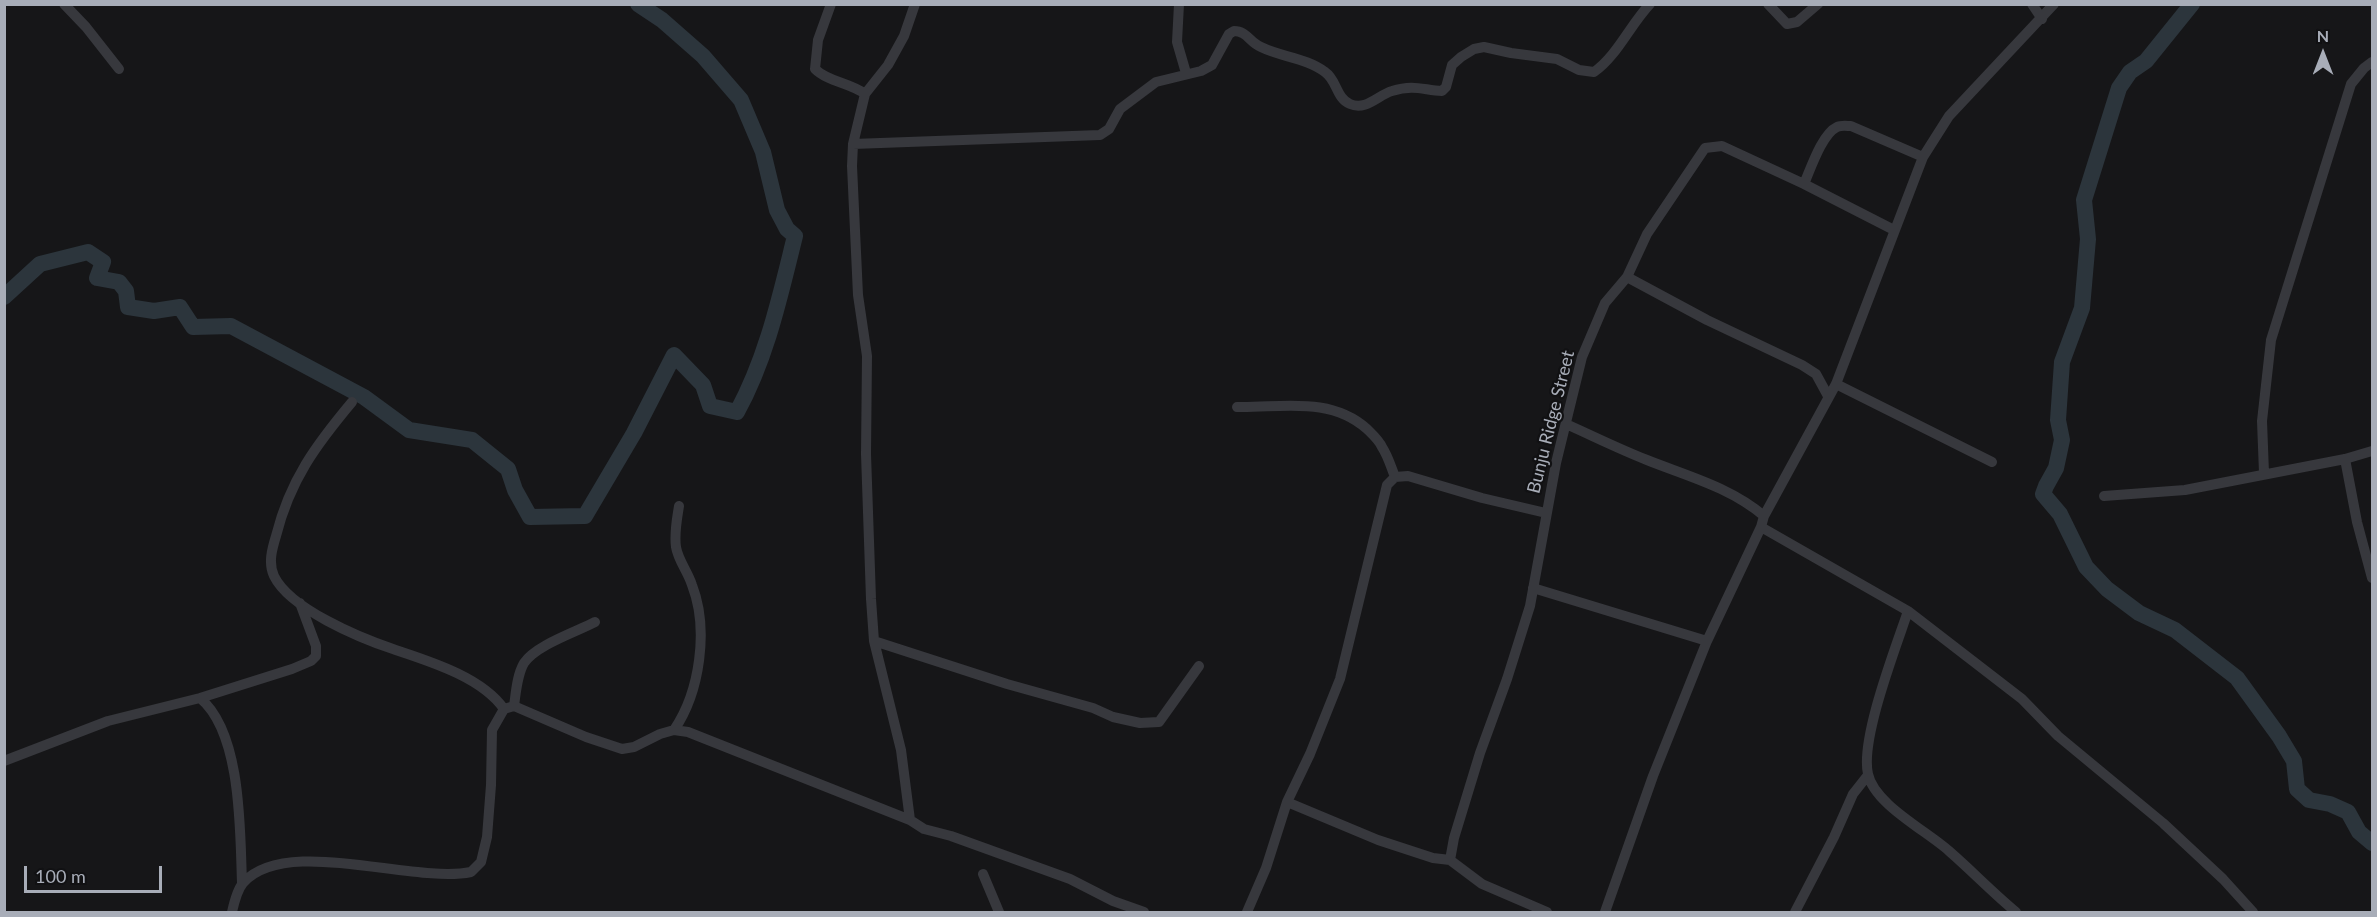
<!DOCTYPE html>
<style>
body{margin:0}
#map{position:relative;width:2377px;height:917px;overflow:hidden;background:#161618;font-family:Lato,sans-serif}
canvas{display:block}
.frame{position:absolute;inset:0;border:6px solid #a8adb8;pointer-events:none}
.north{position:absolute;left:2293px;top:24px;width:60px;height:60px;-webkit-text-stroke:4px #111113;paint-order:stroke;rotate:0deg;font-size:16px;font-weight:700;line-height:24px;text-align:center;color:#a8adb8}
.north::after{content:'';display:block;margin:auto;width:21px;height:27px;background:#a8adb8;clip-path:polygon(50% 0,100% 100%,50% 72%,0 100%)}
.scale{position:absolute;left:24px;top:866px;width:138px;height:27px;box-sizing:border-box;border:3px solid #a8adb8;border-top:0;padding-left:8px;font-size:18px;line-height:21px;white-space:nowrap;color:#a8adb8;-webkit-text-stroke:4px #111113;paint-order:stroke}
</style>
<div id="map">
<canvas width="2377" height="917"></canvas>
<div class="frame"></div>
<div class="north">N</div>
<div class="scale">100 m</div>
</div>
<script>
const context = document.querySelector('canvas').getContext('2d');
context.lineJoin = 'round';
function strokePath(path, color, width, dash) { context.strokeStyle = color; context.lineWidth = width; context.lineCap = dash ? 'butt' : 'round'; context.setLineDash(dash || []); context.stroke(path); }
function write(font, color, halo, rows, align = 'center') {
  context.font = font + ' Lato,sans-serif'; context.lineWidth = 4.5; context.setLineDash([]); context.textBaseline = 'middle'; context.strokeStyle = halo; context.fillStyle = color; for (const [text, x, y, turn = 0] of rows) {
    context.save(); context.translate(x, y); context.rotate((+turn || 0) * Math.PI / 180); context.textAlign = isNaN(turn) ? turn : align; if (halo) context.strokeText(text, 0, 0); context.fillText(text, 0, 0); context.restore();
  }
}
const river = new Path2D(`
 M2192 4 2146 61 2130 72 2119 88 2084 200 2088 239 2082 308 2062 362 2058 420 2062 440 2056 468 2046 486 2043 494 2060 514 2086 567 2107 589 2139 613 2175 630 2237 678 2279 736 2294 761 2297 789 2309 800 2330 804 2348 812 2359 832 2372 843
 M4 297 40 264 88 252 103 262 97 278 119 282 126 291 128 307 154 311 180 307 193 327 231 326 364 397 409 430 472 440 508 469 515 490 530 517 585 516 634 433 674 355 703 385 710 406 737 412C767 357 780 296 795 236L787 229 777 210 763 152 741 100 703 56 662 20 638 4`);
const minor = new Path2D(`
 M64 4 86 27 119 69
 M831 4 818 40 815 69C828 82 851 83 865 94
 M1179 4 1177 42 1186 73
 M1768 4 1787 24 1797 22 1818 4
 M2032 4 2042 19
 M853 144 1100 135 1109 129 1120 109 1156 82 1201 71 1212 65 1229 34 1234 31C1247 31 1250 43 1261 47 1281 57 1307 58 1325 72 1337 80 1336 98 1350 104 1366 111 1378 95 1392 91 1414 84 1423 90 1442 91L1446 87 1452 65 1461 57 1474 49 1484 47 1511 53 1557 59 1579 70 1594 72C1617 56 1630 25 1650 4
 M1804 184C1811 168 1822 134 1837 127 1841 125 1847 126 1851 126L1923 157
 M1627 277 1707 320 1802 365 1816 374 1828 396
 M1836 384 1992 462
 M352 402C316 445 290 480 276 536 272 549 268 563 274 576 290 609 360 638 393 649 429 661 482 677 504 709
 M1237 407C1282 408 1330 396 1367 429 1372 434 1379 440 1382 447 1388 456 1391 467 1395 477
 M1566 424C1593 436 1619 449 1647 460 1687 476 1730 487 1764 516
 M2345 459 2357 522 2372 578
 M2264 473 2262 421 2271 340 2351 84 2364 68 2372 62
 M2104 496 2185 490 2345 459 2372 451
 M1761 527 1908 611 2022 699 2058 736 2163 823 2223 879 2253 912
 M1533 588 1707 641
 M1908 611C1896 647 1860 739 1868 774 1874 804 1927 831 1949 851 1972 871 1993 893 2016 912
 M874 641 1007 684 1093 708 1113 717 1140 723 1159 722 1199 666
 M200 698C242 733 240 832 242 883
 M514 706C516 692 517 675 524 663 536 645 576 632 595 622
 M674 730C700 692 709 629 692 585 688 572 678 560 676 547 674 533 677 519 679 506
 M4 761 108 721 200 698 292 669 311 661 316 656V646L300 603
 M1287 802 1378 840 1433 858 1450 860 1482 884 1547 912
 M910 820 901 750 874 641 871 599 866 454 867 356 858 295 852 166 853 144 865 94 888 65 904 36 915 4
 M1450 860 1454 838 1480 753 1507 679 1530 606 1556 463 1582 357 1605 303 1627 277 1647 234 1705 148 1722 146 1804 184 1894 230
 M983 874 999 912
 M232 912C234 903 237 890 243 883 286 835 412 884 471 872L481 862 487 837 491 785 492 730 504 709 514 706 586 737 622 749 634 747 660 734 674 730 688 732 910 820 924 829 951 836 1070 879 1113 901 1144 912
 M1247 912 1266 868 1287 802 1310 754 1340 679 1387 485 1395 477 1408 476 1482 498 1546 513
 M1605 912 1653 776 1707 641 1761 527 1764 516 1836 384 1923 157 1949 116 2054 4
 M1795 912 1834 837 1853 794 1868 775`);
const streetNames = [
 ["Bunju Ridge Street",1551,422,-76]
];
strokePath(river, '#2c353c', 16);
strokePath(minor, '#37383d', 10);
write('18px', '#a8adb8', '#111113', streetNames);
</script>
